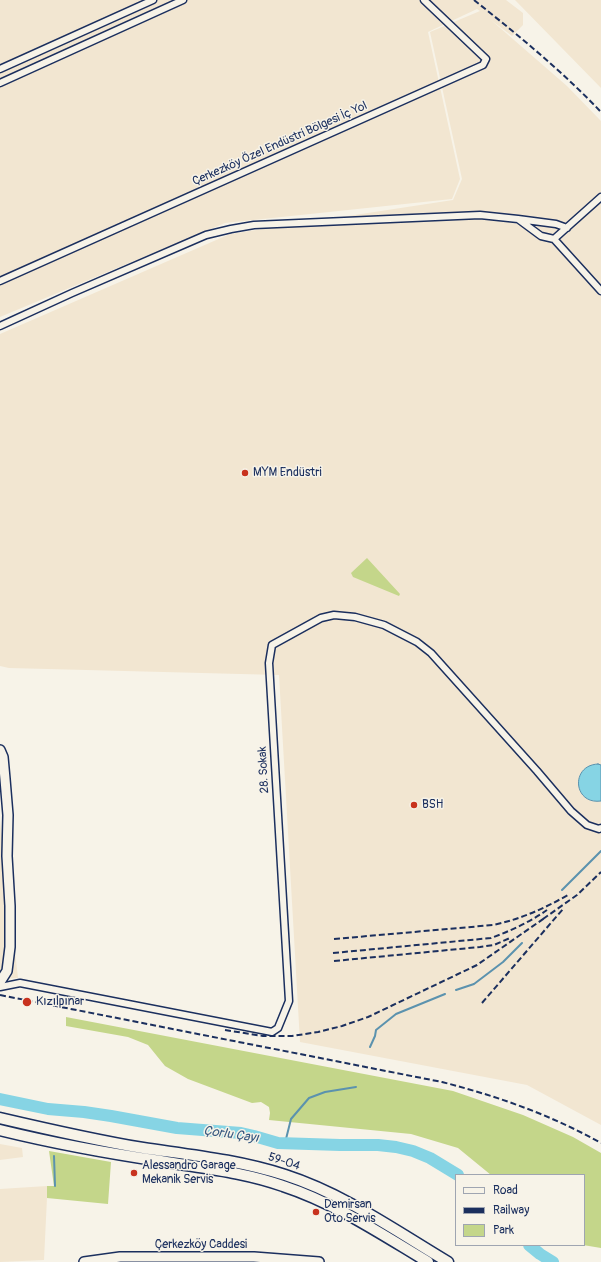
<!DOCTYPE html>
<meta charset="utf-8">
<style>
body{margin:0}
#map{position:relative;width:601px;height:1262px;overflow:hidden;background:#f7f3e8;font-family:Pangolin,sans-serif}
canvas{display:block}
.legend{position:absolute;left:455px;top:1174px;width:130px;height:72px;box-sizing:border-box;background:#f7f3e8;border:1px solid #9fa5b1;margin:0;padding:5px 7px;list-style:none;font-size:12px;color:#1b2f5e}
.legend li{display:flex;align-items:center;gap:8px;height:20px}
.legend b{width:20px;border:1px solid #9fa5b1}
</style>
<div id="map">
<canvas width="601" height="1262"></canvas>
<ul class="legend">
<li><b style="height:5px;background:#f7f3e8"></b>Road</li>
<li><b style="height:5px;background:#1b2f5e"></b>Railway</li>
<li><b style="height:11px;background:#c4d68a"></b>Park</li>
</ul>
</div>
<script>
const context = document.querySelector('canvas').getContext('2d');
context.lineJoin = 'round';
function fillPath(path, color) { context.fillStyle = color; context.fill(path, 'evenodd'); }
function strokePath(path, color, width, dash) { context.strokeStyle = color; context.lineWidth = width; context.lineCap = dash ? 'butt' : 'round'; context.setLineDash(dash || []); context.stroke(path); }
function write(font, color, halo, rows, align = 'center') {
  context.font = font + ' Pangolin,sans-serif'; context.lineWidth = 3; context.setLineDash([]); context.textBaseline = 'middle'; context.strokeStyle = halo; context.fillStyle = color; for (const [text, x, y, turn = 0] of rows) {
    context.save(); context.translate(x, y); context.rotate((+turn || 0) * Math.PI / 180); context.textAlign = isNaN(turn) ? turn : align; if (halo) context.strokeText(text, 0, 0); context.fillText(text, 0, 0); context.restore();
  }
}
const built = new Path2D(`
 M0 0H506L523 13V25L512 36 491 20 567 86 601 121V1125L527 1085 300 1042 279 675 9 668 0 666V334L230 234 453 200 462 179 430 32 480 11 477 9 428 32 460 179 452 199 225 223 0 317Z
 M515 0H601V88Z
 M0 820 18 978 0 979Z
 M0 1144 22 1148 23 1157 0 1160Z
 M47 1186V1198L44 1260 0 1262V1189Z`);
const green = new Path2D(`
 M367 558 400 594 399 596 353 577 351 573Z
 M66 1017 453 1091 523 1115 573 1137 601 1153V1248L583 1245H584V1175H491L458 1148 411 1134 269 1120 270 1113 269 1107 261 1102 252 1103 188 1079 165 1066 148 1045 128 1037 66 1026Z
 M49 1151 111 1162 108 1204 47 1198V1186H54Z`);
const water = new Path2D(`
 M598 764 601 765V801C573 805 570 765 598 764Z`);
const stream = new Path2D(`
 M562 890 601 851
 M456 990 474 984 503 962 522 943
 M370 1047 375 1036 376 1030 396 1014 445 994
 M285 1143 291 1119 309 1098 325 1092 356 1087
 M54 1156 55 1186`);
const river = new Path2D(`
 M0 1099 48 1109 84 1112 111 1116 177 1128 241 1133 254 1136 278 1143 340 1145H378L396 1147 413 1151 430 1158 458 1175
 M529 1245 540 1254 553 1262`);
const street = new Path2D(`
 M0 69 153 0
 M0 83 183 0
 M601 197 554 239 601 291
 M554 239 541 236 518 219 556 224 567 228
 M0 281 483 65 486 59 424 0
 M0 326 72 293 206 235 231 229 254 225 480 215 518 219
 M0 987 20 983 272 1032 278 1028 289 1001 269 663 272 645 321 618 334 615 355 617 384 625 417 642 431 653 537 771 571 811 587 825 599 829 601 828`);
const secondary = new Path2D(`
 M0 750 3 757 5 779 8 815 7 856 10 906V947L7 971 0 982
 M84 1262 120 1257H254L319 1262`);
const primary = new Path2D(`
 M0 1118C47 1129 95 1140 143 1148 190 1155 239 1160 285 1175 344 1194 396 1231 448 1262
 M0 1130C53 1143 107 1153 161 1161 202 1168 244 1172 283 1186 335 1203 381 1234 428 1262`);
const rail = new Path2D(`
 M474 0C518 35 562 71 601 112
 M543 919 577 895 601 872
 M334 939 493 925C521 919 543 909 568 895
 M333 953 491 938C510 931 530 922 547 910
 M334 961 480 947 494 945 510 938
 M0 995 442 1082C497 1096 551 1115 601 1143
 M482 1003 563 909
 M225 1030 263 1036H292L318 1032 342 1026 368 1017 477 965 546 917`);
const markers = [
 [245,473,4,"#c8321e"],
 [414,805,4,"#c8321e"],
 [27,1002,5,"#c8321e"],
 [134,1173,4,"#c8321e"],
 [316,1212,4,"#c8321e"]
];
const streetNames = [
 ["Çerkezköy Özel Endüstri Bölgesi İç Yol",280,144,-24],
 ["28. Sokak",264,770,-93],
 ["59-04",284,1162,18],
 ["Çerkezköy Caddesi",201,1245]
];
const poiNames = [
 ["MYM Endüstri",253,473],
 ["BSH",422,805],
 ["Kızılpınar",36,1002],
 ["Alessandro Garage",142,1166],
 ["Mekanik Servis",142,1180],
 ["Demirsan",324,1205],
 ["Oto Servis",324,1219]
];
const waterNames = [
 ["Çorlu Çayı",231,1135,8]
];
fillPath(built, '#f2e6d1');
fillPath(green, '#c4d68a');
fillPath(water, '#86d4e4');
strokePath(water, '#5b92ae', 1);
strokePath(stream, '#5b92ae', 2);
strokePath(river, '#86d4e4', 12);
strokePath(street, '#1b2f5e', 9);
strokePath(secondary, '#1b2f5e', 12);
strokePath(primary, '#1b2f5e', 13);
strokePath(street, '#f7f3e8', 6);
strokePath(secondary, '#f7f3e8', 9);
strokePath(primary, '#f7f3e8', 10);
strokePath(rail, '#1b2f5e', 2, [6, 3]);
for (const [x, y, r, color] of markers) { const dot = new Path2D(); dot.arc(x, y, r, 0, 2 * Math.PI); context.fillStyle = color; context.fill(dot); strokePath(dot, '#f7f3e8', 1.5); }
write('12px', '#1b2f5e', '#f7f3e8', streetNames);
write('12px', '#1b2f5e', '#f7f3e8', poiNames, 'left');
write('italic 13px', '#365880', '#f7f3e8', waterNames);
</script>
